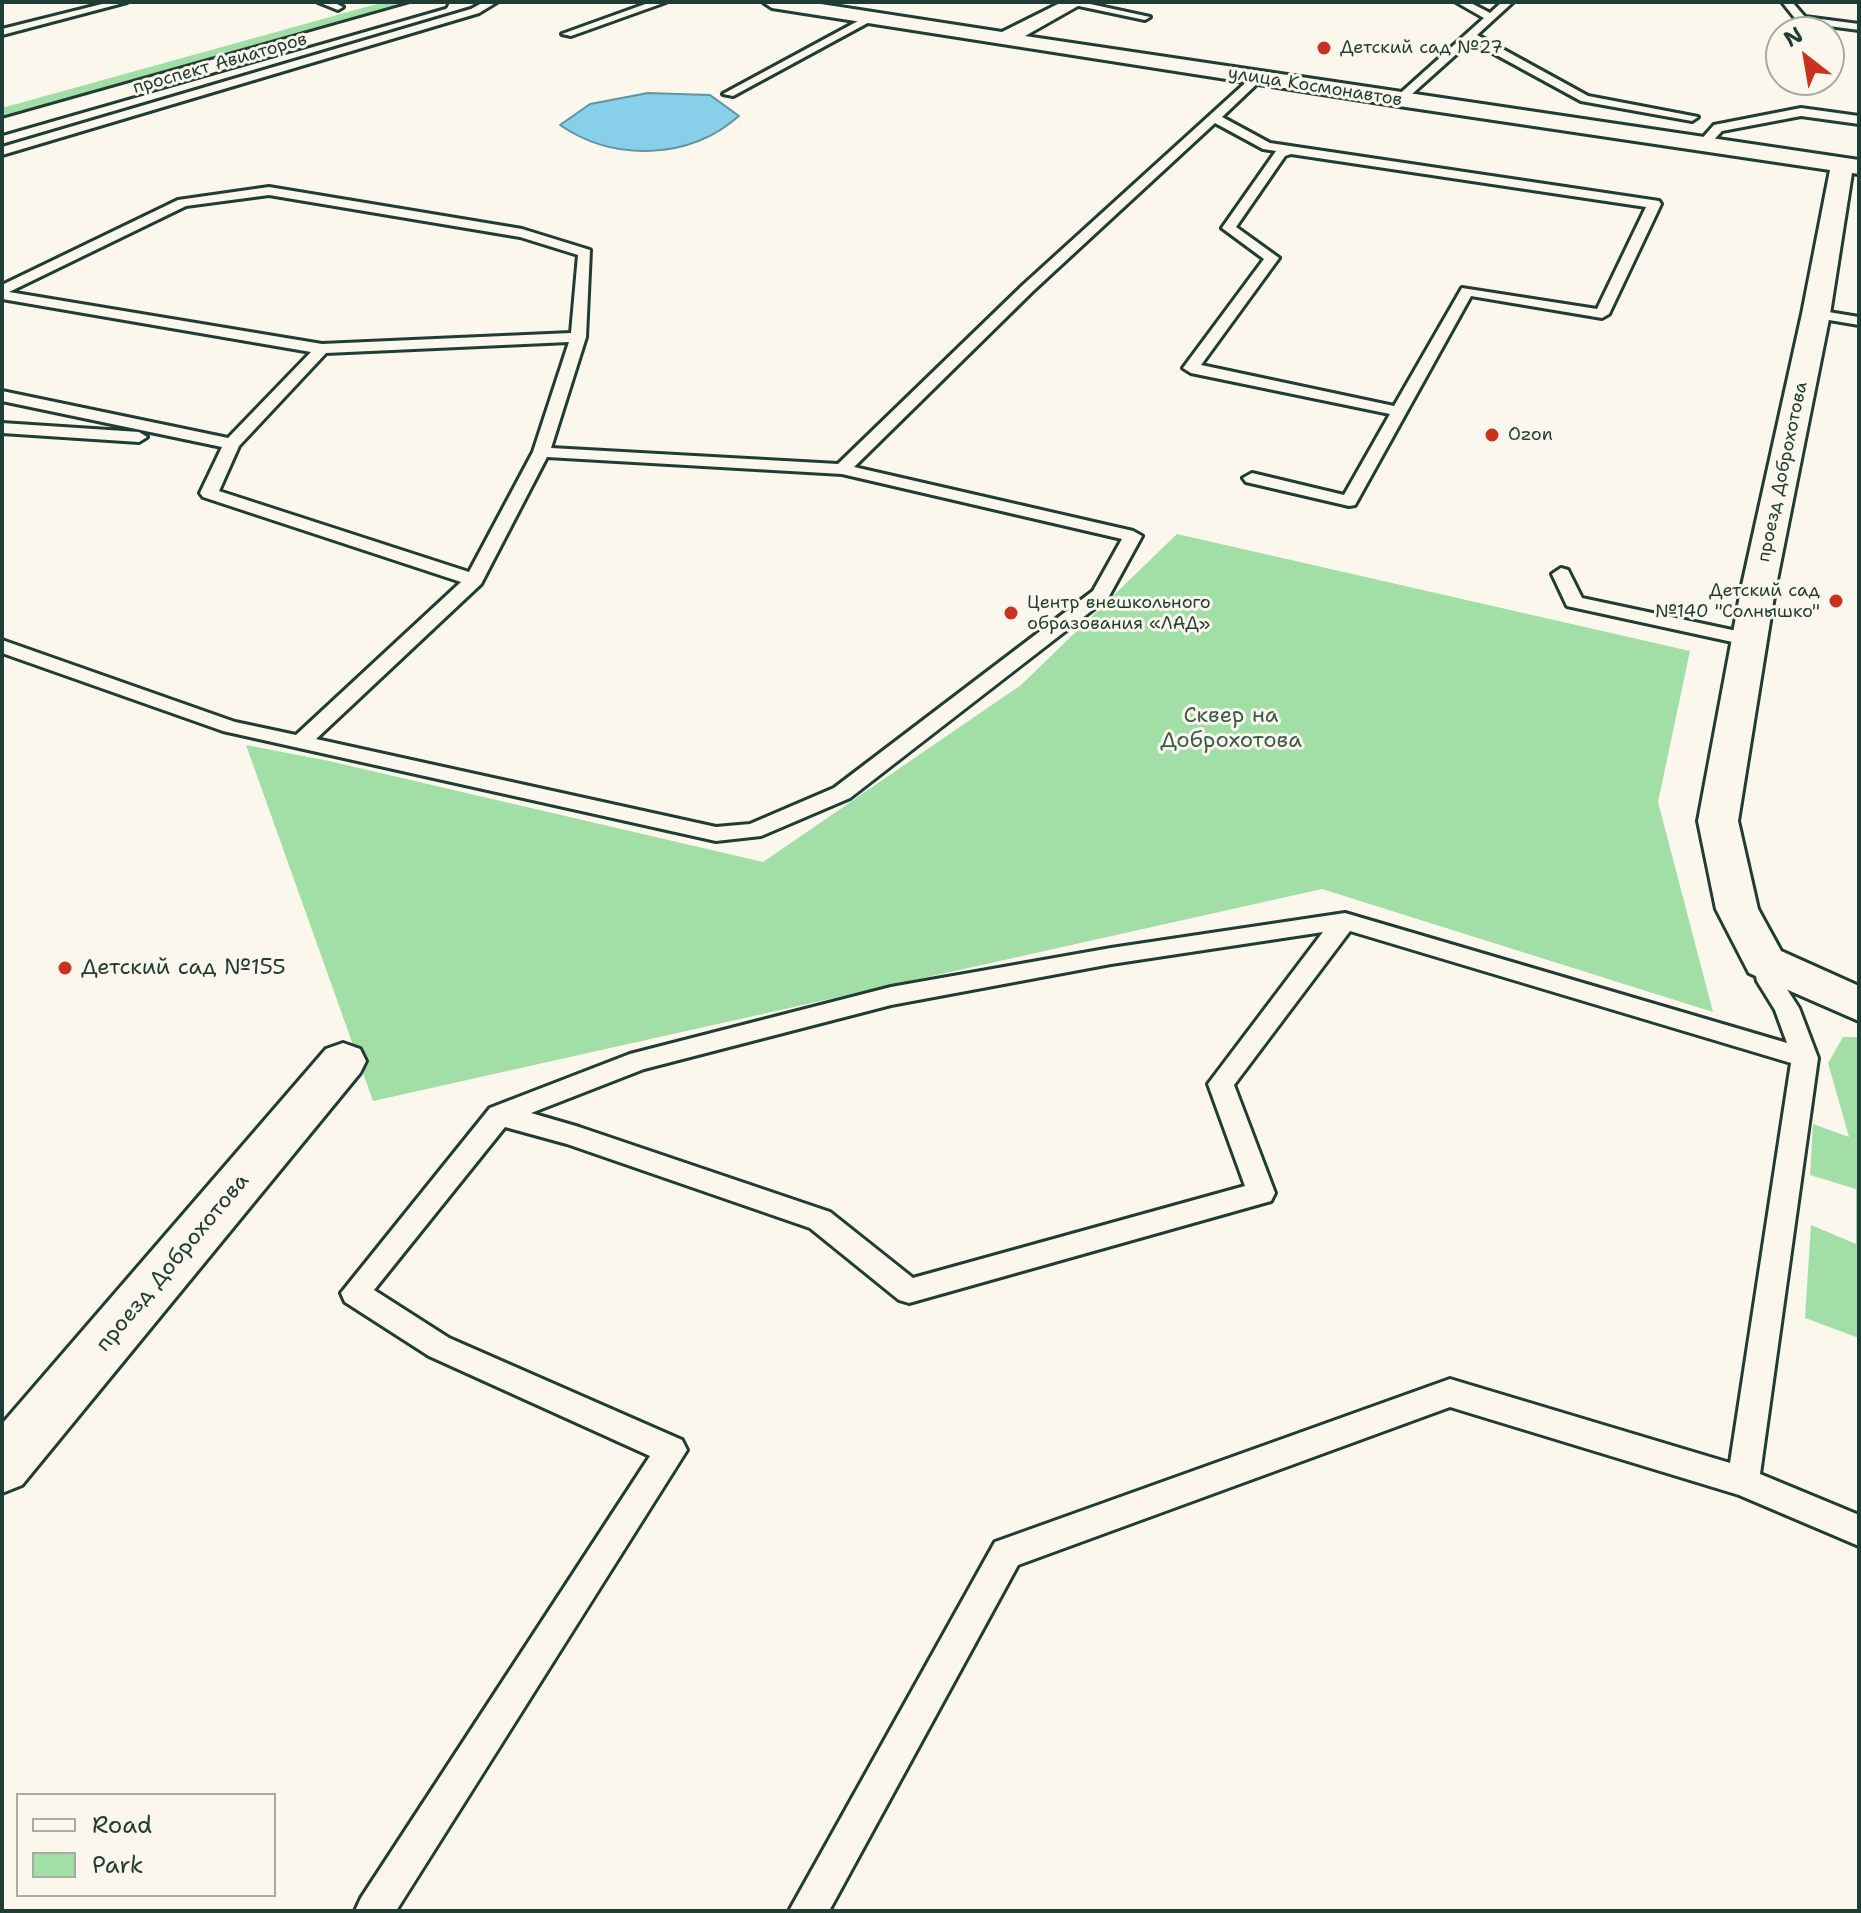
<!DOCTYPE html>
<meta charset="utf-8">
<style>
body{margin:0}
#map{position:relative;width:1861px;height:1913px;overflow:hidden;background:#fbf7ec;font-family:"Shantell Sans",sans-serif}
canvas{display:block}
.frame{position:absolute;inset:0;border:4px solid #1f3d34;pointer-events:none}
.legend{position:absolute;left:16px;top:1793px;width:260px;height:104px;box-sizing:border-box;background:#fbf7ec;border:2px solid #a3ada2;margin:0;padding:10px 14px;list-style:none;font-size:24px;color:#1f3d34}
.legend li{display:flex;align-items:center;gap:16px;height:40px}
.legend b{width:40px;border:2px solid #a3ada2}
.north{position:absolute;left:1765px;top:16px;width:80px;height:80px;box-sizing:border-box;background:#fbf7ec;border:2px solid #a3ada2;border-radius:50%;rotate:329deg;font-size:22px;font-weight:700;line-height:32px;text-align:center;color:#1f3d34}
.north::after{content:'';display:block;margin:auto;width:28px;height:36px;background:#c8321e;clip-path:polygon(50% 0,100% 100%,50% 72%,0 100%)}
</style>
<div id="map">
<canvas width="1861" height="1913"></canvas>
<div class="frame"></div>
<ul class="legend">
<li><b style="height:10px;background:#fbf7ec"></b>Road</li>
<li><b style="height:22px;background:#a1dfa7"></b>Park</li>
</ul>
<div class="north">N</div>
</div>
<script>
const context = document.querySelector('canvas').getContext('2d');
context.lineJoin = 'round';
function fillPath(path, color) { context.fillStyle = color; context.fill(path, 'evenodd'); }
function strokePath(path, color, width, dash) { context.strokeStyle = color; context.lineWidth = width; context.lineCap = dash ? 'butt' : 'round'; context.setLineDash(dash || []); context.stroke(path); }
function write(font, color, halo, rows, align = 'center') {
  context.font = font + ' "Shantell Sans",sans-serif'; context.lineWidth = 6; context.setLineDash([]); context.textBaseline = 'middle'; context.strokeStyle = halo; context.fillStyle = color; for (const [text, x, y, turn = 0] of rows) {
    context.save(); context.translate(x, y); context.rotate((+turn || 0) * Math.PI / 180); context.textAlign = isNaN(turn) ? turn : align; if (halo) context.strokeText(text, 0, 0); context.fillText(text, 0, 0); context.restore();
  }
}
const green = new Path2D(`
 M384 2H410L2 116V108Z
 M1177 534 1690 651 1658 802 1713 1012 1322 889 373 1101 246 745 329 761 763 862 1021 685Z
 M1843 1037H1859V1338L1805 1318 1811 1225 1856 1244V1189L1810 1175 1813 1124 1849 1137 1828 1063Z`);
const water = new Path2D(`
 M648 93 710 95 739 116C689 160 614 162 560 125L590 104Z`);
const lane = new Path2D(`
 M110 2H127L2 35V29Z
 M318 2H333L343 7 338 10Z
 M484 2H497L479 13 2 155V147L471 9Z
 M651 2H666L571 36 562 34Z
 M1060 2H1081L1150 17 1145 20Z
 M1456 2H1469L1490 13 1502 2H1513L1477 35 1588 96 1698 117 1692 121 1581 101 1471 41 1403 102H1395V98L1484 18Z
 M1782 2H1792L1805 17 1859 24V30L1798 22Z
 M871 14 876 17 875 19 733 96 723 94Z
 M1253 76 1263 78 1222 117 1270 143 1659 201 1661 204 1609 314 1602 318 1471 296 1355 505 1349 506 1246 482 1243 478 1252 473 1344 495 1390 414 1191 373 1183 368 1264 259 1222 228 1276 151 1263 149 1215 123 1033 291 854 467 1133 531 1142 536 1108 598 850 798 761 836 716 841 223 731 2 653V640L235 722 296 735 461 582 203 497 200 493 222 447 2 401V391L228 438 311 352 2 299V285L178 200 269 187 522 229 590 250 586 337 551 448 838 464 1023 285ZM1291 154 1646 207 1597 309 1462 288 1394 406 1201 365 1279 258 1236 227 1285 156ZM269 195 520 237 578 255 571 333 322 344 9 292 186 206ZM569 342 533 452 469 572 219 491 239 446 326 353ZM547 457 842 474 1122 539 1093 591 834 788 750 824 716 827 316 739 481 584Z
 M1801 108 1859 116V124L1801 116 1722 131 1708 146 1698 143 1714 125Z
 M1816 310 1859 317V325L1811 317V311Z
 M2 423 139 432 147 437 139 442 2 433Z
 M1561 568 1568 570 1582 598 1751 634 1761 640 1751 646 1567 606 1552 574Z
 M1345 913 1787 1043 1775 1010 1757 981 1753 962 1756 956 1765 953 1774 956 1781 980 1799 1008 1818 1058 1760 1474 1859 1515V1546L1739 1495 1450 1407 1018 1565 829 1911H789L995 1542 1450 1379 1730 1463 1791 1063 1350 931 1234 1085 1275 1193 1271 1201 909 1303 899 1300 810 1228 567 1144 505 1127 374 1290 449 1338 682 1440 687 1450 396 1911H355L361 1898 650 1456 429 1356 345 1302 341 1293 490 1108 630 1054 891 987 1111 948ZM1323 932 1208 1084 1245 1186 913 1278 830 1212 579 1127 531 1113 644 1069 891 1005 1111 964Z`);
const street = new Path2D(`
 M763 2H808L1002 32 1062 2H1085L1025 36 1859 160V174L1852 173 1830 314 1775 590 1738 821 1758 909 1781 951 1859 986V1021L1749 973 1716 909 1698 821 1741 590 1802 314 1830 170 1399 106 772 8Z
 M343 1043 360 1049 366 1061 360 1073 22 1485 2 1493V1424L326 1049Z`);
const secondary = new Path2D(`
 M417 2H447L445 6 2 133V119Z`);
const markers = [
 [1324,48,8,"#c8321e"],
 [1492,435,8,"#c8321e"],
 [1836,601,8,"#c8321e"],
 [1011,613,8,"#c8321e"],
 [65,968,8,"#c8321e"]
];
const farPoinames = [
 ["Детский сад №27",1340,48],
 ["Ozon",1508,435],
 ["Детский сад",1820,591,"right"],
 ["№140 \"Солнышко\"",1820,612,"right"],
 ["Центр внешкольного",1027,603],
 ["образования «ЛАД»",1027,624]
];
const farStreetnames = [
 ["проспект Авиаторов",220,64,-16],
 ["улица Космонавтов",1315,87,9],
 ["проезд Доброхотова",1783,472,-78]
];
const parkNames = [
 ["Сквер на",1231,716],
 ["Доброхотова",1231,741]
];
const poiNames = [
 ["Детский сад №155",81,968]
];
const streetNames = [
 ["проезд Доброхотова",173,1263,-50]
];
fillPath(green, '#a1dfa7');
fillPath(water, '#88cfe9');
strokePath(water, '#5e95a1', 2);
strokePath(lane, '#1f3d34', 6);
strokePath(street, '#1f3d34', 6);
strokePath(secondary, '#1f3d34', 6);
fillPath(lane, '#fbf7ec');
fillPath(street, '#fbf7ec');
fillPath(secondary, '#fbf7ec');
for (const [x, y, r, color] of markers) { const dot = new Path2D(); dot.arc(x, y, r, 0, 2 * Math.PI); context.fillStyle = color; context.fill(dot); strokePath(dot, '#fbf7ec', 3); }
write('18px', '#1f3d34', '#fbf7ec', farPoinames, 'left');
write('18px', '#1f3d34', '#fbf7ec', farStreetnames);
write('22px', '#395d4b', '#fbf7ec', parkNames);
write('22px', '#1f3d34', '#fbf7ec', poiNames, 'left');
write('22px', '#1f3d34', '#fbf7ec', streetNames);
</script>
